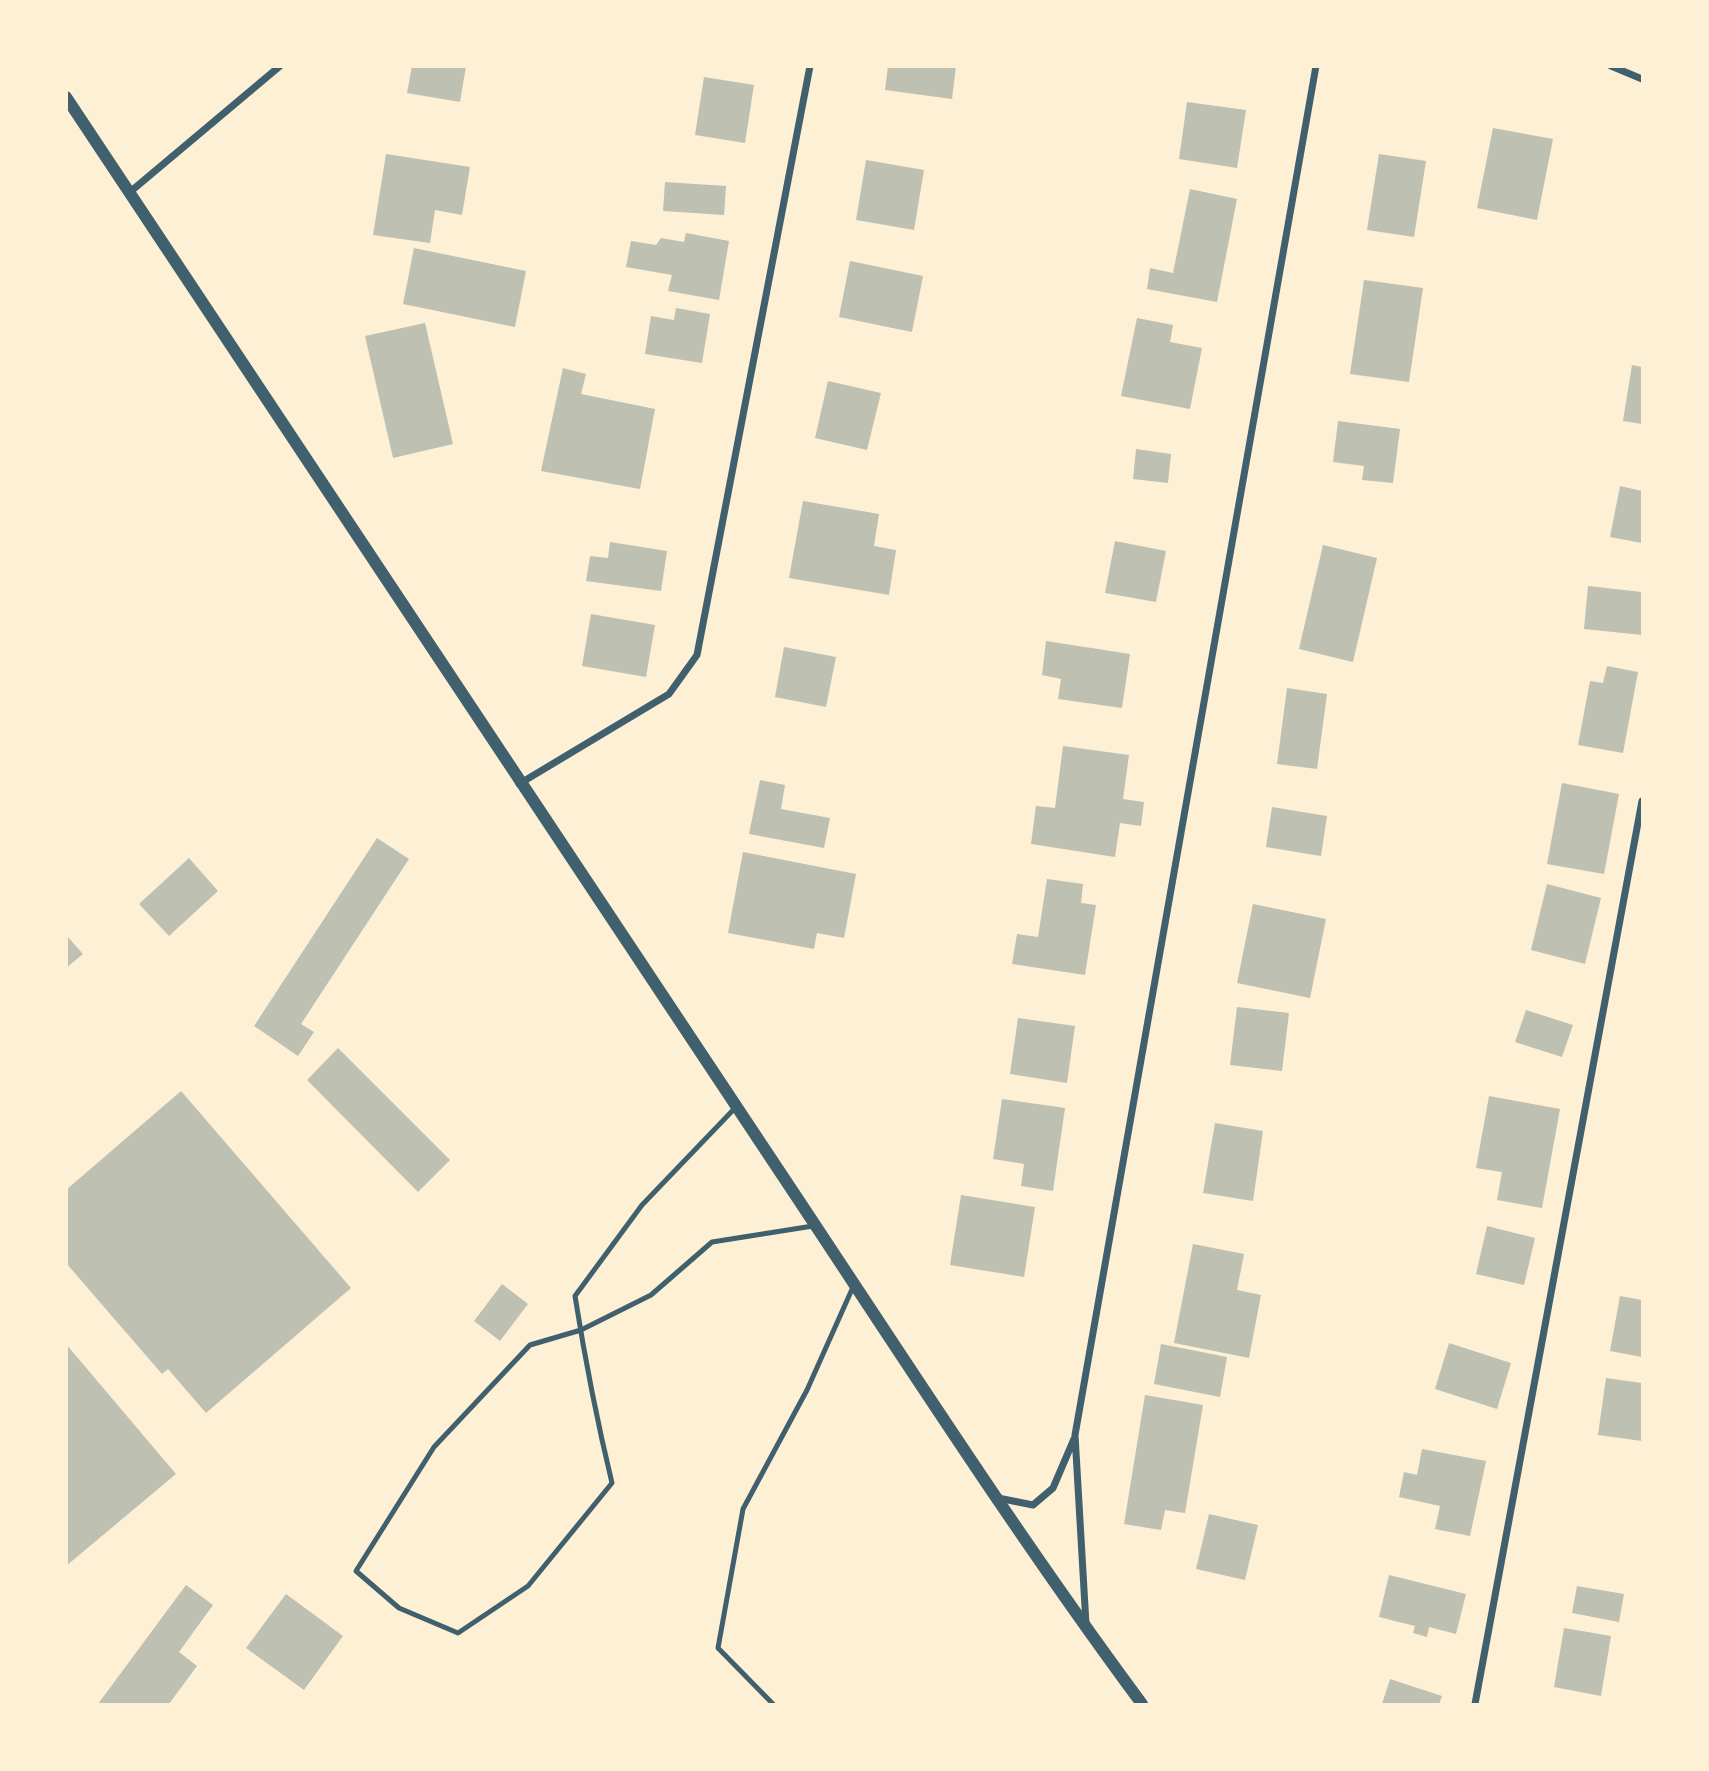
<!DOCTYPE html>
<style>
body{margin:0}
#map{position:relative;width:1709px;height:1771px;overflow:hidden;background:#fdf0d5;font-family:Overpass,sans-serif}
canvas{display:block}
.frame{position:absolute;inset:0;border:68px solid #fdf0d5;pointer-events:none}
</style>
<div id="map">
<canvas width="1709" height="1771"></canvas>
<div class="frame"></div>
</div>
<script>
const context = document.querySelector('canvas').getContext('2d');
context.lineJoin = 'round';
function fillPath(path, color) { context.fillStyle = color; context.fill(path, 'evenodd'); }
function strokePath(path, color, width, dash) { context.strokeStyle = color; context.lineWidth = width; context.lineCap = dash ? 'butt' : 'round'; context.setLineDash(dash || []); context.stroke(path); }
const building = new Path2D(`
 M412 66H466L460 102 407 93Z
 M888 66H956L952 99 885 90Z
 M704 77 754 85 745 143 695 135Z
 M1187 102 1246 110 1237 168 1179 159Z
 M1493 128 1553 139 1537 220 1477 208Z
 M386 154 470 167 462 215 435 210 430 243 373 235Z
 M1379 154 1426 161 1414 237 1367 230Z
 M866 160 924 170 914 230 856 220Z
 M665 182 726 186 724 215 663 211Z
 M1190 189 1237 199 1217 302 1147 289 1150 268 1173 273Z
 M686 233 729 241 719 300 668 291 672 275 626 267 631 241 656 245 661 238 684 242Z
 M414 248 526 271 515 327 403 304Z
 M850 261 923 276 912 332 839 317Z
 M1364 280 1423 288 1409 382 1350 374Z
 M676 308 710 314 702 363 645 354 651 316 674 320Z
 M1137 318 1173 325 1170 342 1202 348 1190 409 1121 396Z
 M425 323 453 444 393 458 365 336Z
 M1632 365 1642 367V424L1623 421Z
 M563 368 586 374 581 394 655 409 640 489 541 471Z
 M828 381 881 393 867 450 815 438Z
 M1338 421 1400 429 1393 483 1362 480 1364 466 1333 462Z
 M1136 449 1171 454 1168 483 1133 479Z
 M1620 486 1642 491V543L1610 537Z
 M803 501 879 514 874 546 896 550 889 595 789 578Z
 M1115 541 1166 551 1156 602 1105 593Z
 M610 542 667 551 661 591 586 581 590 556 608 558Z
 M1323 545 1377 558 1353 662 1299 649Z
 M1588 586 1642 592V635L1584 629Z
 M591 614 655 625 646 677 582 666Z
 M1046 641 1130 654 1122 708 1058 699 1061 679 1042 675Z
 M784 647 836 657 826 707 775 697Z
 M1607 666 1638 672 1623 753 1578 745 1590 681 1603 683Z
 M1287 688 1327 694 1317 769 1277 764Z
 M1063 746 1129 755 1123 799 1144 802 1141 826 1120 823 1115 857 1031 844 1036 806 1055 808Z
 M760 780 785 785 781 809 830 818 824 848 749 834Z
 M1562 783 1619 794 1604 874 1547 864Z
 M1272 807 1327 816 1321 856 1266 847Z
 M377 838 409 859 301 1024 314 1032 298 1056 254 1026Z
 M743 852 856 874 844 938 817 933 814 949 728 933Z
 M189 858 218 891 169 936 139 904Z
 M1047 879 1083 884 1081 903 1096 905 1085 975 1012 964 1017 934 1038 937Z
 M1547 884 1601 898 1585 964 1531 950Z
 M1253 904 1326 919 1310 998 1237 983Z
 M66 935 83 954 66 968Z
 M1237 1007 1289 1013 1282 1071 1230 1065Z
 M1526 1010 1573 1025 1562 1057 1515 1042Z
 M1018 1018 1075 1026 1067 1083 1010 1074Z
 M338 1048 450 1160 418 1192 307 1080Z
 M181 1091 351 1288 206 1413 168 1369 162 1374 66 1263V1190Z
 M1489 1096 1560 1109 1542 1208 1497 1200 1502 1172 1476 1168Z
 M1002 1099 1065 1108 1053 1191 1021 1186 1024 1164 993 1159Z
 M1215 1123 1263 1131 1253 1201 1203 1193Z
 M961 1195 1035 1207 1024 1277 950 1265Z
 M1487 1226 1535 1238 1524 1285 1476 1274Z
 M1193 1244 1244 1254 1237 1290 1261 1295 1249 1358 1174 1343Z
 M502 1284 528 1304 500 1341 474 1321Z
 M1620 1296 1642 1300V1357L1610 1351Z
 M1449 1343 1511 1363 1497 1409 1435 1389Z
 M66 1344 176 1474 66 1566Z
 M1161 1344 1227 1357 1220 1397 1154 1384Z
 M1606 1378 1642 1383V1441L1598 1435Z
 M1145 1395 1203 1405 1185 1513 1165 1510 1161 1530 1124 1524Z
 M1422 1449 1486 1461 1470 1536 1435 1529 1440 1506 1399 1497 1404 1472 1417 1475Z
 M1209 1514 1258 1525 1245 1580 1196 1569Z
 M1389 1575 1466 1594 1456 1634 1429 1627 1427 1637 1413 1633 1415 1626 1379 1617Z
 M186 1585 213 1605 179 1652 197 1666 169 1704H98Z
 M1577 1586 1624 1594 1619 1622 1572 1613Z
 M286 1594 343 1636 304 1690 246 1648Z
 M1564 1628 1611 1636 1601 1696 1554 1687Z
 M1390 1679 1442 1696 1439 1704H1382Z`);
const service = new Path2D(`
 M736 1107 642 1205 575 1296C585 1359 597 1421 612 1483L528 1586 458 1633 399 1608 356 1571 434 1447 530 1345 581 1330 651 1295 712 1242 813 1226
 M773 1704 718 1648 743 1509 807 1390 853 1287`);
const minor = new Path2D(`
 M1611 66 1642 79
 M130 192 280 66
 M519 784 669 694 697 655 810 66
 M998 1498 1033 1505 1053 1488 1074 1439
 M1086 1624 1075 1435 1316 66
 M1475 1704 1642 801`);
const tertiary = new Path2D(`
 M66 97C304 453 538 811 776 1166 896 1346 1013 1530 1142 1704`);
fillPath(building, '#bec0b2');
strokePath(service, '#3f606c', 5);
strokePath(minor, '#3f606c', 7);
strokePath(tertiary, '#3f606c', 12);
</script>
